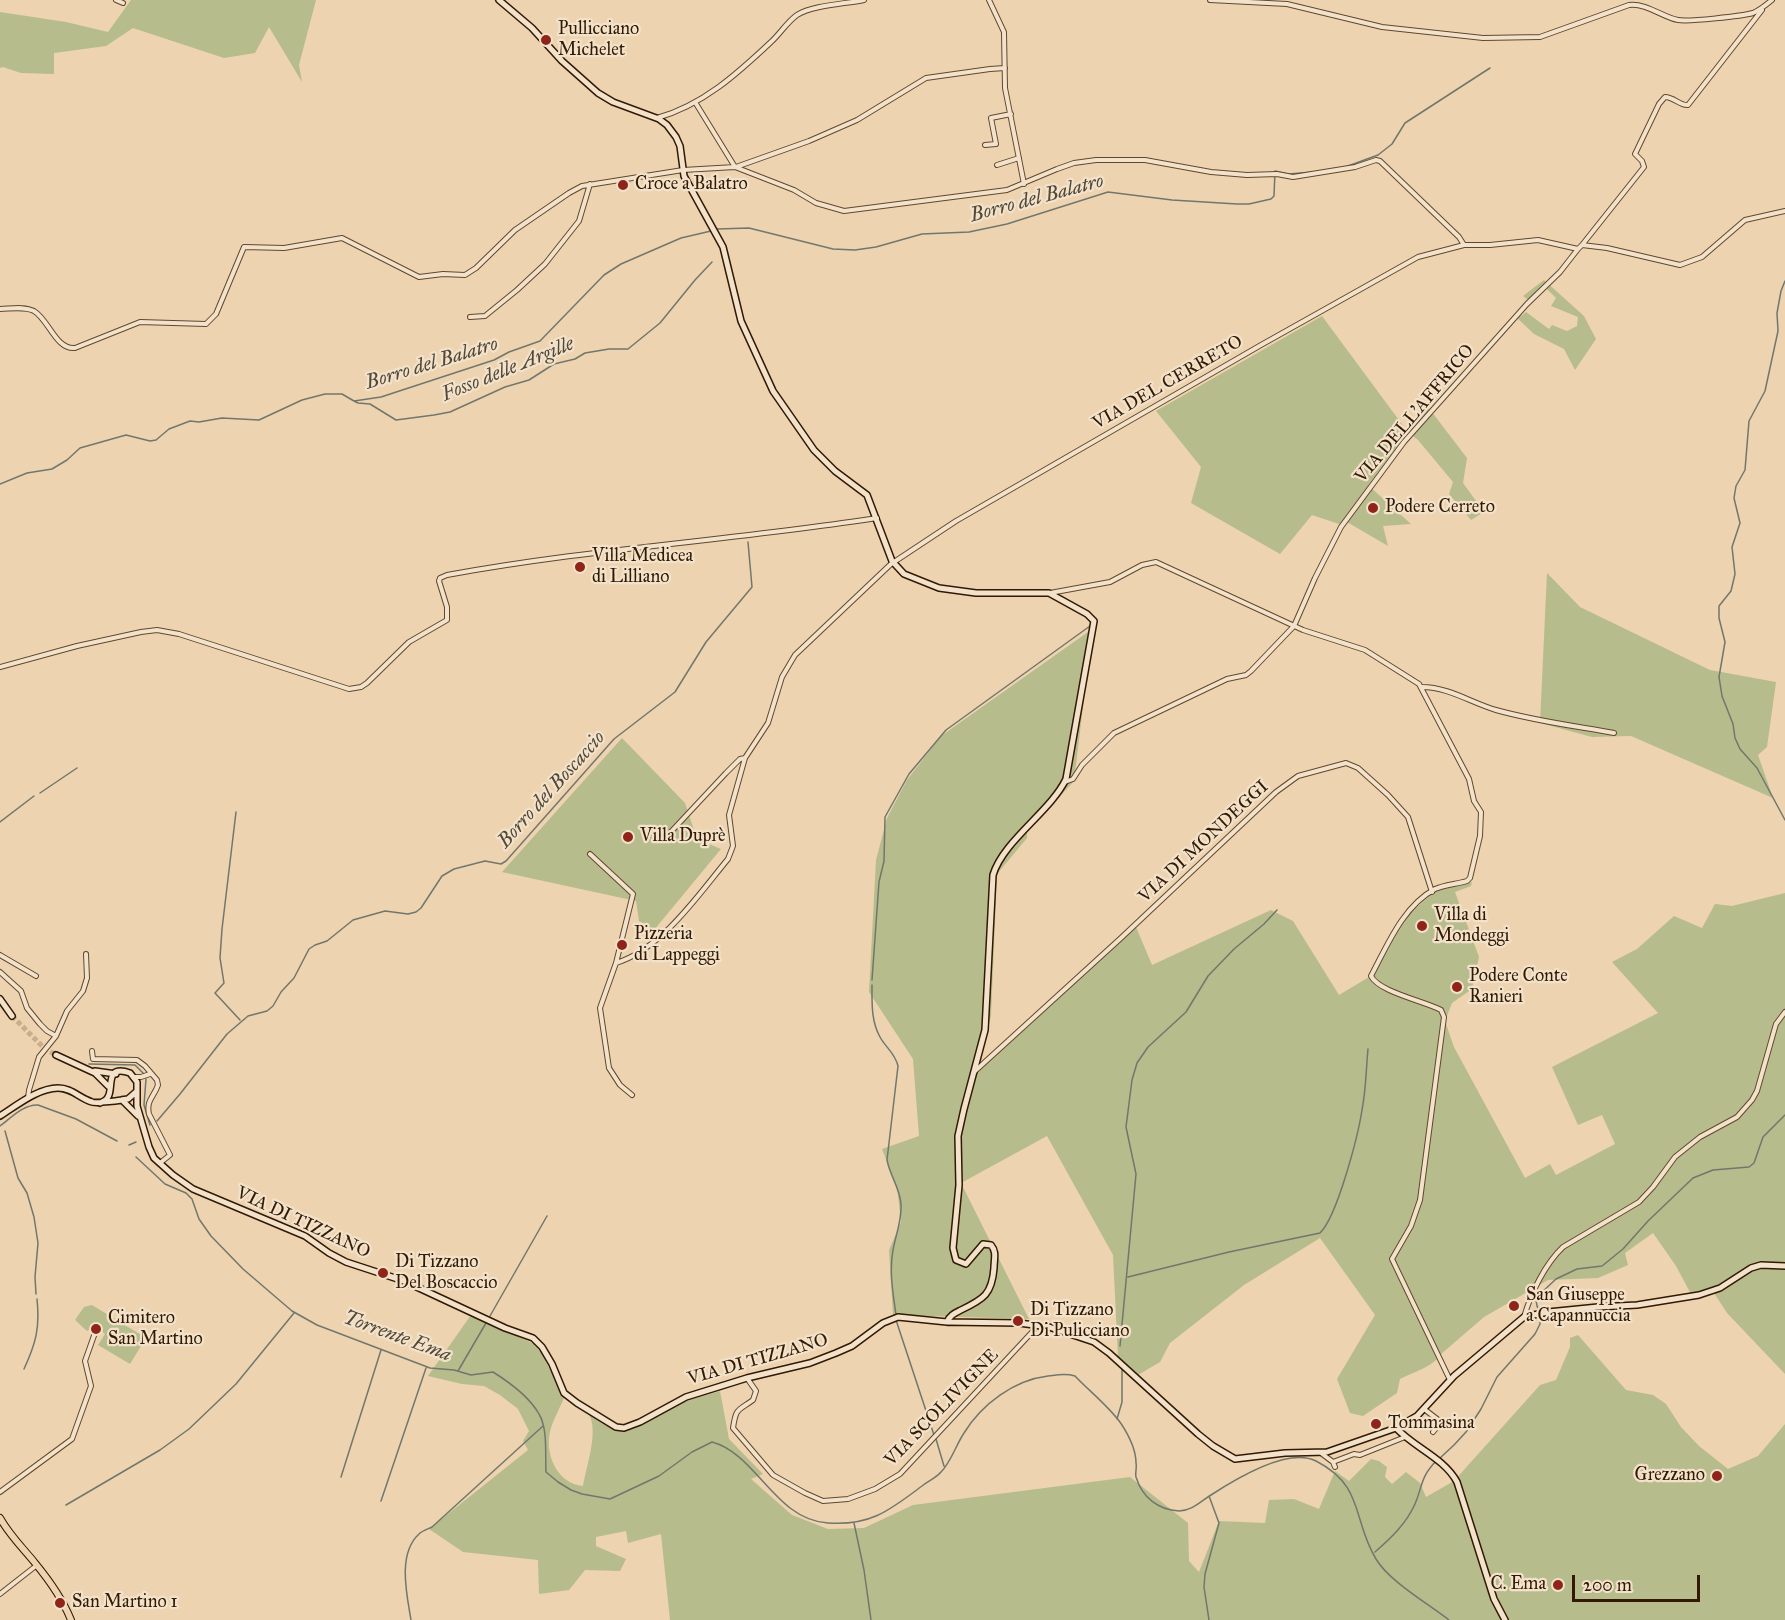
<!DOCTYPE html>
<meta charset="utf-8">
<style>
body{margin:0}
#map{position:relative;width:1785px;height:1620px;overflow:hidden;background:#edd3af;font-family:"IM FELL Great Primer",serif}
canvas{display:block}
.scale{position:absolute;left:1572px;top:1575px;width:128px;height:27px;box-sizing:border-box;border:3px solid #321900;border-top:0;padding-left:8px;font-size:18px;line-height:21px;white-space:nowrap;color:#321900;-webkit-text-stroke:4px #f3e2cb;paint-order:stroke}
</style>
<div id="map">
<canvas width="1785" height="1620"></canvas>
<div class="scale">200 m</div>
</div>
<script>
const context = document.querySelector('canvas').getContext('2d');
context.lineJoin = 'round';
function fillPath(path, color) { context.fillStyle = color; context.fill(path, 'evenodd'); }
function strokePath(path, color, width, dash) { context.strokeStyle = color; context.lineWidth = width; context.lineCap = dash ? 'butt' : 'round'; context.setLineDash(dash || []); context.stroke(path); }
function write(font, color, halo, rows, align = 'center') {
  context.font = font + ' "IM FELL Great Primer",serif'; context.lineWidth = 4.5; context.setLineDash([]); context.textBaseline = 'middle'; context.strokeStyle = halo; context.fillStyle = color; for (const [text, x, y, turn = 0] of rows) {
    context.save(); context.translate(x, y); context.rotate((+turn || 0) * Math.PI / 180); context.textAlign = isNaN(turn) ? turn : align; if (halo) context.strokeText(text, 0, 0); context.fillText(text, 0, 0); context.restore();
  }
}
const green = new Path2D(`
 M131 0H316L299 65 302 82 269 27 255 53 224 58 133 28 106 46 54 53V74L21 73 3 67 0 68V12L66 22 108 32Z
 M1544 280 1584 316 1596 339 1575 370 1564 349 1534 334 1514 315 1521 316 1526 312 1549 329 1552 325 1567 331 1577 326 1578 317 1551 306 1556 298 1546 288 1531 302 1523 296Z
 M1322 316 1407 431 1428 407 1467 458 1463 483 1484 512 1471 520 1449 494 1453 482 1418 440 1408 432 1368 485 1411 524 1383 526 1388 546 1347 522 1339 524 1312 515 1280 554 1191 503 1201 467 1156 411Z
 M1547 573 1580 607 1710 670 1776 682 1767 747 1758 755 1773 798 1631 736 1592 737 1540 723Z
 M1095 627 1088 666 1074 781 1027 832V838L997 874 991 1016 977 1072 1136 927 1152 965 1271 910 1293 921 1339 995 1369 977 1372 981 1373 974 1405 918 1434 892 1472 882 1471 886 1455 892 1479 957 1472 989 1452 1003 1445 1021 1454 1047 1525 1178 1550 1164 1556 1175 1615 1144 1602 1115 1578 1125 1552 1067 1658 1013 1612 962 1637 949 1674 916 1702 928 1715 904 1732 906 1785 893V1374L1727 1313 1714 1293 1691 1294 1676 1266 1653 1233 1625 1253 1628 1265 1598 1278 1548 1280 1484 1317 1440 1355C1433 1367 1413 1372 1400 1379L1397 1393 1363 1416 1350 1413 1337 1379 1375 1315 1320 1238 1244 1285 1170 1343 1160 1362 1138 1375 1118 1357 1113 1255 1047 1136 961 1183 1029 1319 893 1315 889 1250 901 1222 897 1187 882 1149 919 1136 913 1059 869 992 876 860 887 818 907 780 941 736Z
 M622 738 685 803 697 839 721 849 654 930 639 921 636 901 502 872Z
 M92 1305 146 1338 130 1364 98 1345 105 1334C99 1328 95 1326 87 1331L75 1320 84 1307Z
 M471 1315 534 1344 542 1354 564 1398C559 1410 550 1425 549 1438 547 1460 560 1484 583 1486 586 1467 599 1431 589 1415 630 1444 637 1423 675 1406 689 1399 705 1396 720 1391L729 1439 763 1474 751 1479 792 1515 828 1529 864 1528 913 1505 1130 1477 1188 1523 1189 1561 1199 1572 1219 1521 1265 1523 1269 1500 1294 1499 1319 1509 1335 1471 1349 1481 1371 1459 1379 1461 1387 1467 1385 1477 1392 1484 1406 1472 1420 1483 1426 1497 1454 1481 1540 1385 1556 1380 1570 1347V1338L1578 1335 1626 1390 1653 1395 1666 1404 1681 1427 1699 1446 1728 1469 1758 1456 1785 1424V1620H670L661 1534 628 1543 626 1531 596 1537V1546L626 1559 620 1571 585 1570 569 1590 539 1594 538 1560 463 1552 429 1529 528 1450 523 1441 529 1431 518 1409 500 1395 484 1386 462 1384 428 1376Z`);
const stream = new Path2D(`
 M1348 166 1378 155 1392 144 1405 123 1490 68
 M717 229 749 228 833 249 855 250 876 247 922 234 969 232 1007 224 1108 192 1172 200 1237 204H1249L1271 199 1274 196 1275 171 1288 174 1314 172
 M1785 281 1781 291 1777 313 1778 331 1765 391 1749 421 1745 470 1736 486 1734 498 1740 523 1732 547 1735 574 1731 591 1719 606V618L1725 642 1719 677 1722 696 1733 724 1735 738 1740 749 1757 768 1785 820
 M354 401 358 403 370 404 396 420 434 415 450 412 505 387 529 380 554 364 575 359 585 353 609 349H628L660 323 695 280 712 262
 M0 484 27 473 52 469 67 460 80 448 126 435 150 441 156 440 169 429 190 421 199 422 222 418 259 420 302 400 325 394H342L354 401 381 397 494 360 509 352 540 341 604 275 621 264 681 238 711 231
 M40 793 77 768
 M236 812 222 929 220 958 224 983 215 993 240 1020
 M0 822 34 796
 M872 980 879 882 884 861 885 817 909 774 946 730 1090 626
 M872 985C872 1003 871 1021 880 1037 886 1048 895 1053 898 1066L887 1160C890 1176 900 1188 901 1204 902 1220 896 1234 893 1250 889 1271 893 1293 896 1315
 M89 1064 135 1065 144 1074
 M146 1079 144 1105 150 1125
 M157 1121 180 1094 227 1034 248 1016 267 1011 273 1006 281 992 294 978 309 949 315 945 327 941 353 920 385 911 408 914 416 912 421 908 442 876 454 869 485 861 501 864 506 861 614 739 675 692 706 642 752 587 748 542
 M0 1126C11 1118 24 1104 38 1105L76 1119 117 1141
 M5 1131 18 1178 27 1193 34 1217 38 1243 35 1277 36 1294
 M129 1145 136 1142
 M136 1157 165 1184 186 1193 192 1199 199 1219 211 1236 243 1269 292 1311 317 1325 430 1368 454 1370 471 1375 493 1372C509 1382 530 1398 539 1414 548 1429 545 1455 546 1472L558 1482 571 1490 582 1494 610 1499 659 1476 692 1452 712 1442C757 1454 775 1520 828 1523 871 1526 890 1510 922 1486 928 1481 936 1478 941 1472 951 1462 956 1445 964 1433 982 1404 1014 1380 1048 1376 1057 1375 1065 1373 1075 1376 1090 1392 1110 1407 1122 1425 1129 1436 1136 1450 1136 1463 1137 1468 1135 1473 1136 1477 1142 1497 1158 1510 1179 1511 1192 1511 1201 1501 1211 1495 1234 1480 1288 1447 1316 1461 1365 1486 1352 1520 1376 1559 1389 1581 1427 1603 1449 1620
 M1128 1277 1229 1252 1320 1233C1337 1217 1358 1136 1362 1110 1366 1090 1366 1070 1368 1049
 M490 1316 547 1216
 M896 1320 934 1435
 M1120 1346 1136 1174 1126 1127 1132 1080 1137 1063 1148 1047 1186 1012 1208 976 1234 949 1264 924 1277 910
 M24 1369C36 1343 40 1328 37 1299
 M458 1371 486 1323
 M1117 1419 1122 1402V1370
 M936 1439 944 1466
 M1440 1458 1454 1445 1466 1432 1481 1409 1497 1377 1535 1334 1540 1324V1311L1537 1306 1536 1300 1540 1294 1556 1279 1577 1269 1602 1266 1623 1249 1648 1221 1693 1178 1713 1170 1749 1167 1754 1163 1763 1137 1785 1115
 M341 1477 381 1350
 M1209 1496 1219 1523 1205 1574 1204 1587 1209 1620
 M381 1501 426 1368
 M66 1505 160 1450 189 1429 236 1384 294 1313
 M854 1523 864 1570 871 1620
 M1375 1552C1391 1538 1406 1524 1415 1504 1423 1485 1420 1478 1436 1461
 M411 1620C407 1595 397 1554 419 1534 422 1531 428 1529 432 1527L543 1426`);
const secondaryTunnel = new Path2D(`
 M12 1016 44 1048 56 1055`);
const street = new Path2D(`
 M116 0 123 3
 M989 0 1004 32 1005 88 1024 184
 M1210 0 1287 4 1382 27 1483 38 1540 37 1629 5C1647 3 1662 17 1678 20 1689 22 1742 16 1753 13 1760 10 1766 5 1772 0
 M695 102 735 167
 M657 118C703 105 737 74 771 42 780 34 787 22 797 15 813 5 845 4 864 0
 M985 145 996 144 991 118 1011 114
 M997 165 1019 158
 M736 167 809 141 857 120 926 78 990 69 1005 68
 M1582 245 1644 167 1642 161 1635 154 1659 104 1665 97C1674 97 1680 106 1688 105L1762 10
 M0 309C10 309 24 306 34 311 49 320 56 350 75 348L140 322 206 324 216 314 244 247 284 248 342 238 419 277 443 274 465 275 476 268 515 230 569 193 582 186 683 170 735 167 794 190 816 203 844 211 1007 190 1057 169 1074 163 1096 160H1145L1211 172 1247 175 1277 174 1293 177 1355 167 1376 160 1380 161 1459 237 1464 245
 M470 317 485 316 517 290 545 264 579 221 590 184
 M1050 593 1110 582 1142 565 1156 562 1303 630 1365 650 1419 684 1469 779 1474 801 1481 812 1480 836 1470 878 1467 881C1457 884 1444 885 1435 889 1403 906 1387 946 1371 976 1379 992 1424 1001 1441 1010L1444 1017 1420 1200 1411 1226 1392 1259 1450 1380
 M0 667 77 646 141 632 157 630 179 634 349 689 361 687 367 683 409 642 447 620V607L439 581 440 578 447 575C589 549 734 540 877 518
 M1422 687C1448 687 1472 703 1496 710 1535 721 1575 726 1614 733
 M1065 782 1073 779 1082 765 1114 733 1227 679 1246 675 1251 671 1294 626 1315 578 1341 527 1404 442 1527 304 1560 272 1578 249
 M668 835 726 773 740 759 745 758 768 723 782 677 795 655 891 564 956 521 1261 345 1418 257 1464 245H1490L1538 240 1578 249 1582 245 1607 248 1680 265 1702 257 1745 220 1785 211
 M590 854 633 894 616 963 600 1008 609 1068 620 1085 632 1095
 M0 955 36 976
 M616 963C662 949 699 894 728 859L733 846 729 815 745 758
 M0 972 21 991 27 1008 40 1024 47 1031 56 1036
 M92 1051 93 1059 137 1060 145 1066 157 1080 158 1085C154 1097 146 1100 149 1114L170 1155 160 1163
 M974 1072 1121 938 1276 792 1298 776 1346 763 1358 768 1388 795 1408 817 1432 892
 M134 1077H141L150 1074
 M28 1098 29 1090 39 1057 56 1036 67 1011 83 991 87 978 86 954
 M1524 1317C1531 1293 1545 1264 1563 1247L1639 1202 1653 1187 1675 1157 1700 1137 1737 1117 1752 1100 1757 1091 1776 1024 1785 1012
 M747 1378 756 1391 753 1400C738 1411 736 1407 733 1428L773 1475 805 1493 823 1501 848 1499 875 1489 900 1474 1034 1330V1325
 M1424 1409 1441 1422 1433 1432
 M1321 1453 1333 1462 1335 1467
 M1333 1462 1354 1454 1360 1455 1405 1437
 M0 1492 72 1439 91 1386 85 1361 96 1330
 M0 1594 37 1565`);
const secondary = new Path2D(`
 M499 0 532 28 562 61 598 93 613 102 659 119 667 125 676 137 680 146 684 176 723 247 741 321 773 391 814 450 835 471 867 495 892 561 904 574 939 588 976 593H1049L1087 614 1094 621 1066 779C1051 811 1003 841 993 875L985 1030 964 1109 958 1136 959 1185 953 1248 956 1260 966 1264 983 1244 991 1245C997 1252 994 1259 994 1268 992 1294 984 1299 961 1310 955 1313 950 1315 947 1322
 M0 999 12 1016
 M56 1055 95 1073 108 1086
 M95 1071 116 1074
 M122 1100 138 1116
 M100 1103C104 1101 106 1101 108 1097 114 1088 104 1064 130 1073L137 1082V1106L149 1147 154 1158 173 1175 193 1189 305 1236 329 1253 346 1262 404 1281 505 1328 533 1338 542 1347 552 1364 564 1393 577 1403 616 1427 624 1428 640 1422 686 1397 747 1378 810 1363 836 1353 852 1346 883 1323 898 1317 947 1322 1019 1323 1049 1327 1094 1342 1109 1353 1198 1434 1213 1446 1235 1459 1285 1453 1327 1452 1396 1428 1417 1416 1454 1376 1524 1317 1548 1312 1598 1307 1637 1305 1699 1295 1720 1288 1751 1268 1761 1265 1785 1266
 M0 1116C16 1106 38 1088 58 1088 72 1088 79 1098 92 1102 94 1104 123 1100 128 1099L136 1092
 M1396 1428C1415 1448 1444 1458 1457 1482L1494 1599 1505 1620`);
const primary = new Path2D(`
 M0 1518C10 1536 23 1548 35 1563 49 1580 63 1600 71 1620`);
const markers = [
 [546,40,6,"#8f2418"],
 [623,185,6,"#8f2418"],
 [1373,508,6,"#8f2418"],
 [580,567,6,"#8f2418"],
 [628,837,6,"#8f2418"],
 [1422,926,6,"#8f2418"],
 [622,945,6,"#8f2418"],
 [1457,987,6,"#8f2418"],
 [383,1273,6,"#8f2418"],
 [1514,1306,6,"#8f2418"],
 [1018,1321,6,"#8f2418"],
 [96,1329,6,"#8f2418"],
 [1376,1424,6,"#8f2418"],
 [1717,1476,6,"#8f2418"],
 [1558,1585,6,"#8f2418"],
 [60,1603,6,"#8f2418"]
];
const poiNames = [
 ["Pullicciano",558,30],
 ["Michelet",558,51],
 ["Croce a Balatro",635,185],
 ["Podere Cerreto",1385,508],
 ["Villa Medicea",592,557],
 ["di Lilliano",592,578],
 ["Villa Duprè",640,837],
 ["Villa di",1434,916],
 ["Mondeggi",1434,937],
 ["Pizzeria",634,935],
 ["di Lappeggi",634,956],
 ["Podere Conte",1469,977],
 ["Ranieri",1469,998],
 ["Di Tizzano",395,1263],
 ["Del Boscaccio",395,1284],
 ["San Giuseppe",1526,1296],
 ["a Capannuccia",1526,1317],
 ["Di Tizzano",1030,1311],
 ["Di Pulicciano",1030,1332],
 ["Cimitero",108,1319],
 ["San Martino",108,1340],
 ["Tommasina",1388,1424],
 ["Grezzano",1705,1476,"right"],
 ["C. Ema",1546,1585,"right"],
 ["San Martino 1",72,1603]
];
const streetNames = [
 ["VIA DEL CERRETO",1168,383,-30],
 ["VIA DELL'AFFRICO",1415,414,-50],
 ["VIA DI MONDEGGI",1204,842,-43],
 ["VIA DI TIZZANO",303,1223,25],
 ["VIA DI TIZZANO",758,1360,-16],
 ["VIA SCOLIVIGNE",942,1408,-46]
];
const waterNames = [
 ["Borro del Balatro",1037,199,-15],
 ["Borro del Balatro",432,364,-17],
 ["Fosso delle Argille",508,370,-22],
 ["Borro del Boscaccio",552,790,-48],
 ["Torrente Ema",397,1337,20]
];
fillPath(green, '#b7bc8c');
strokePath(stream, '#72776d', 1.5);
strokePath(secondaryTunnel, '#c8ae8c', 5, [5, 2.5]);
strokePath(street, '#61482c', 6);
strokePath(secondary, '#321900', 8);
strokePath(primary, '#321900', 8);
strokePath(street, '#f3e2cb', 4);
strokePath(secondary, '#f3e2cb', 5);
strokePath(primary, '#edd3af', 6);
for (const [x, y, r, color] of markers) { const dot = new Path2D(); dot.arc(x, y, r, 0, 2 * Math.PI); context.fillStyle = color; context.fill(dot); strokePath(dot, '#f3e2cb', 2); }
write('18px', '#321900', '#f3e2cb', poiNames, 'left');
write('18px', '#321900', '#f3e2cb', streetNames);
write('italic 20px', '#524836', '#f3e2cb', waterNames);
</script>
